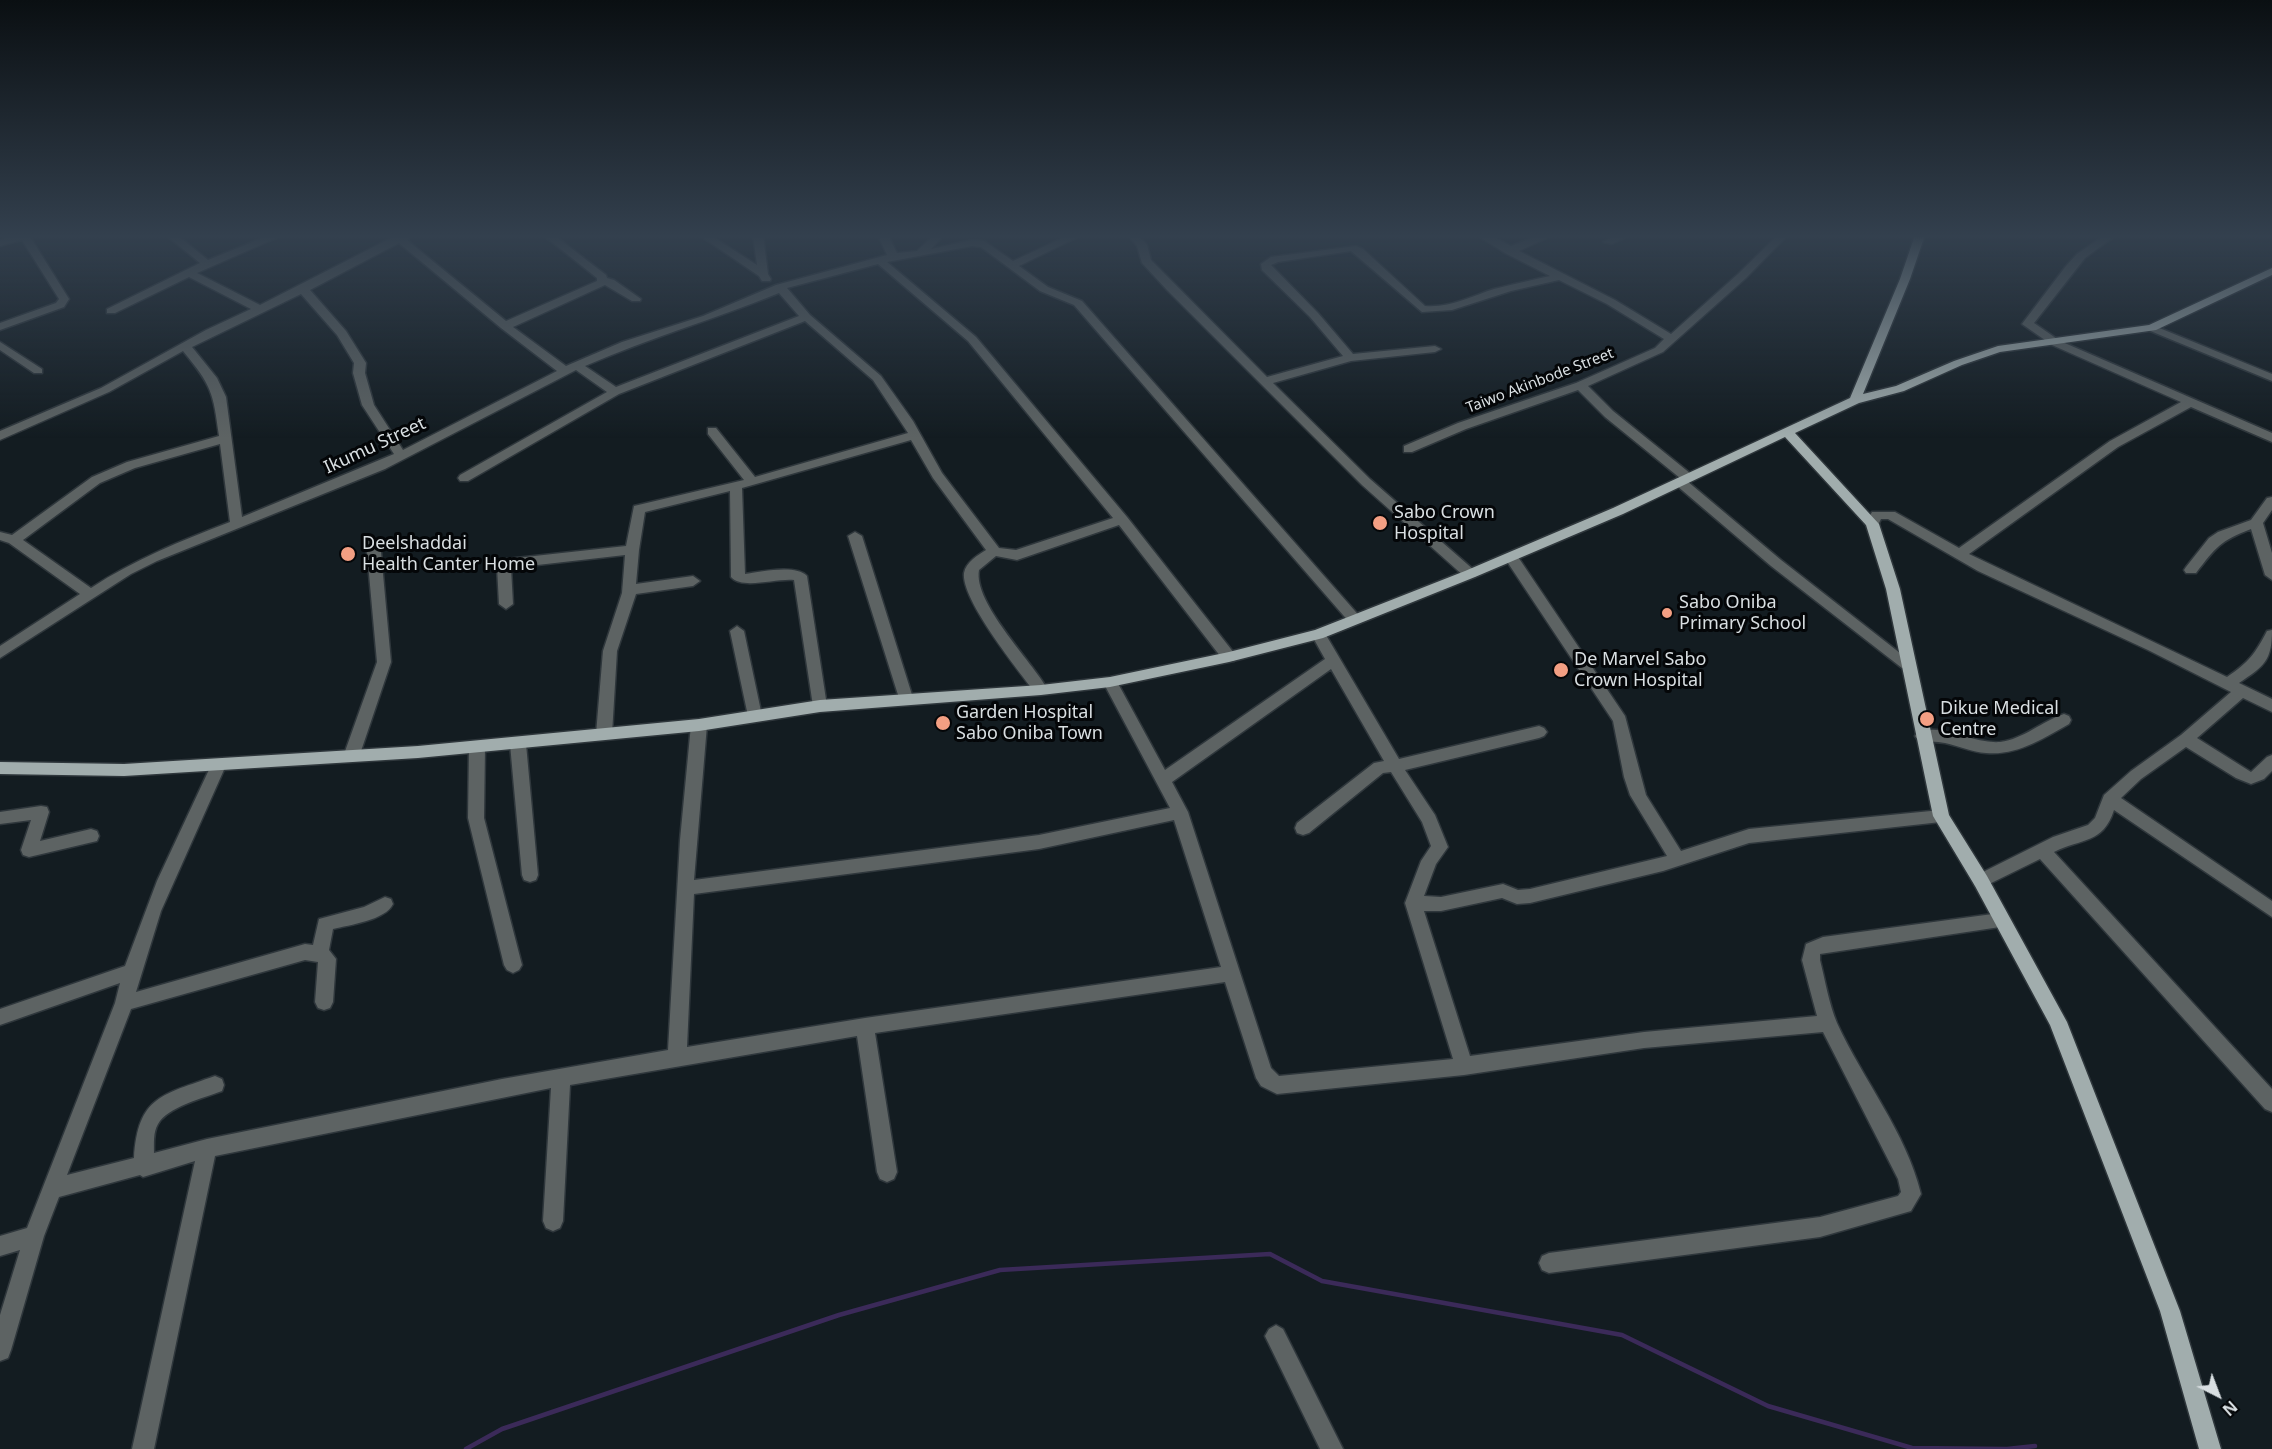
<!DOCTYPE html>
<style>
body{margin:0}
#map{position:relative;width:2272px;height:1449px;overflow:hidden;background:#131c21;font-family:"Noto Sans",sans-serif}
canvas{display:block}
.north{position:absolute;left:2188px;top:1365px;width:60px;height:60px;-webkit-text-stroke:4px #040608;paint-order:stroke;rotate:138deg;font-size:16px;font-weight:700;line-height:24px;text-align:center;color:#d9dfe2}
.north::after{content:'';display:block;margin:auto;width:21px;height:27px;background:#d9dfe2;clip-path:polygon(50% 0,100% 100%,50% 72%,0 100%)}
</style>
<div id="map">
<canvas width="2272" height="1449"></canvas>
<div class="north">N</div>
</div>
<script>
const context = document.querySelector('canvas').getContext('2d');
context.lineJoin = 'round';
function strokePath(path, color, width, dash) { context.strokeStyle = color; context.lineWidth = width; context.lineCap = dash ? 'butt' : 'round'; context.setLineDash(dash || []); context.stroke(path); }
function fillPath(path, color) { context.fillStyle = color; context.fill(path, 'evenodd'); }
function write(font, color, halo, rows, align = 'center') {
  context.font = font + ' "Noto Sans",sans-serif'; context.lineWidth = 6; context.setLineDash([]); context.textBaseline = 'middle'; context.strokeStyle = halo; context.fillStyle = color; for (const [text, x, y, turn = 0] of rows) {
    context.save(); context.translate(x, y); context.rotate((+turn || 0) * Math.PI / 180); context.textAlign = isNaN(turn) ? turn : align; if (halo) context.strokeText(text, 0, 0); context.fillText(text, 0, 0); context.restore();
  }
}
const stream = new Path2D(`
 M466 1449 502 1429 839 1315 1000 1270 1270 1254 1322 1281 1622 1335 1768 1406 1912 1448 2007 1449 2035 1446`);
const minor = new Path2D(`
 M17 235H29L69 299 64 307 0 330V323L56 303 59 299 22 240 0 246V240Z
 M166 235H177L208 260 270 235H283L197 273 260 305 395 236 413 235 407 240 506 321 597 281V278L543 235H554L606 275 607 278 614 280 641 299 640 301H632L605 285 513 327 566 366 622 342 703 316 776 285 887 255 878 235H888L897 253 917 251 934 235H944L931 249 972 240 984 241 1013 261 1069 235H1082L1019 266 1048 287 1082 301 1362 619 1360 623H1350L1074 305 1040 291 981 247 972 246 887 262 976 337 1127 517 1234 653 1236 657 1234 661H1224L1119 525 1017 560 996 556 979 570C973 603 1032 661 1048 690L1046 694H1036C1019 671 961 600 964 573 966 562 978 555 986 550L933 478 911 440 742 488 745 574C760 572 796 564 807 576L827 706 825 710H815L813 706 794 580C777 578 742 590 731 577L730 491 645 512 639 550 636 584 693 576 700 581 693 586 636 594 617 651 612 734 609 738H599L596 734 603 651 622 593 625 555 511 568 513 604 506 609 499 604 497 567 502 561 507 559 626 546 634 506 744 480 708 434V428H716L755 477 908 433 873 380 805 321 619 394 468 481H460L458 478 460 475 607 392 576 370 385 469 157 561 131 574 0 658V646L80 594 9 543 0 540V532L12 535 92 477 127 462 219 436C213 392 212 386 183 351L109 392 0 440V431L101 388 206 330 251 309 189 277 115 313H107V309L200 263ZM399 243 501 328 557 371 403 450 374 405 365 373 366 363 346 331 310 290ZM878 264 968 341 1113 518 1016 550 999 548 942 473 913 421 881 376 810 315 787 288ZM779 293 799 316 616 387 585 366C649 338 715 319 779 293ZM301 294 337 335 354 363 353 373 362 405 394 454 242 517 226 397 217 378 192 347ZM220 444 230 522C181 541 135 559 91 588L23 540 100 483 135 468Z
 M699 235H710L757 265 753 235H763L768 274 771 279 770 281H762L759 276Z
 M1128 235H1138L1147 245 1151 260 1267 377 1343 356 1310 317 1262 270 1261 264 1271 257 1356 246 1363 249 1425 306C1450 308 1472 296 1494 289 1513 284 1532 280 1550 276L1505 253 1477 235H1489L1511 246 1540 235H1553L1519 251 1615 300 1671 334 1738 274 1778 235H1788L1746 278 1663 352 1588 386 1613 411 1691 474 1693 477 1691 480 1687 481 1781 560 1914 664 1912 668H1902L1771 566 1676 485 1674 482 1676 479 1680 478 1605 417 1578 390 1466 429 1412 452H1404V446L1458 423 1576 383 1655 348 1664 339 1607 304 1559 280 1511 291 1452 310 1422 312 1351 251 1278 262 1271 265 1318 313 1353 354 1435 346 1441 349 1435 352 1351 361 1273 383 1370 479 1475 571 1477 574 1475 577H1465L1362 485 1167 290 1142 263 1137 246Z
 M1617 235H1630L1612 244 1603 242Z
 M2105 235H2116L2085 258 2034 323 2060 341 2272 433V442L2191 407 2118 447 1969 554 2227 677C2249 662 2255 654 2267 631L2272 630C2272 661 2264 666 2239 683L2272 699V712L2243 698 2197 738 2251 772 2267 757 2272 755V771L2264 779 2251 784 2236 778 2186 747 2141 779 2121 798 2272 901V917L2114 810C2103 844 2082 838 2054 852L2272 1089V1112L2265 1109 2040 859 1981 888 1975 886 1973 881 1975 876 2053 837 2088 825 2095 818 2104 795 2131 771 2181 735 2231 692 2148 650 1978 571 1888 519H1881L1877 527 1872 528 1865 524 1872 512H1895L1959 548 2110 441 2181 402 2052 345 2022 324 2066 266 2077 254Z
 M2152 325 2272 374V381L2148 330V326Z
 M0 342 42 369V373H34L0 350Z
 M2272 497V510L2263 523 2272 553V580L2265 575 2251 529C2220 541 2216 547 2196 573H2186L2184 570 2186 567 2209 538 2218 532 2251 520 2267 498Z
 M855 532 862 536 913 698 911 702H901L899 698 848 536Z
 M373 537 380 541 391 662 359 757 356 761H346L343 757 377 662 366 541Z
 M1511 552 1516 554 1625 716 1646 795 1681 851 1749 829 1941 810 1947 811 1949 816 1947 821 1941 822 1749 843 1663 871 1530 903 1517 904 1502 898 1441 911H1424L1470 1056 1644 1032 1817 1016 1802 960 1806 944 1823 937 2000 913 2006 915 2008 920 2006 925 2000 927 1820 954V960C1825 980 1829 1004 1837 1023 1863 1080 1906 1132 1921 1194L1911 1211 1820 1237 1549 1273 1542 1270 1539 1263 1542 1256 1549 1253 1820 1217 1898 1196 1901 1192 1898 1179 1823 1032 1644 1048 1464 1075 1277 1094 1261 1086 1256 1078 1225 982 875 1033 897 1172 894 1179 887 1182 880 1179 877 1172 857 1036 570 1085 563 1221 560 1228 553 1231 546 1228 543 1221 551 1088 215 1156 154 1449H132L195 1161 143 1177 140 1175 59 1197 44 1236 11 1350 8 1358 0 1361V1315L20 1250 0 1256V1236L27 1228 115 1003 120 983 0 1025V1009L125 966 157 881 214 759H224L227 763 161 911 136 992 305 944 313 945 319 919 364 907 385 897 391 899 393 904C386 920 349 925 333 929L329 950 336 959 333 1002 330 1008 324 1010 318 1008 315 1002 318 962 305 960 131 1009 67 1175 134 1158C138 1096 162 1095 215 1076L222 1079 224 1085 222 1091C204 1098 167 1107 158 1124 153 1132 154 1144 154 1153L207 1139 502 1079 668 1050 680 840 691 725 694 721H704L707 725 694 880 1039 835 1170 808 1103 682 1105 678H1115L1165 770 1325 659 1311 634 1318 629 1323 630 1399 759 1539 726 1544 728 1547 732 1544 736 1539 738 1405 770 1435 815 1448 847 1436 864 1424 896 1441 897 1503 884 1518 890 1530 889 1667 856 1630 795 1624 777 1613 721 1504 557ZM1331 669 1384 761 1374 763 1297 823 1295 828 1297 833 1303 835 1309 833 1383 773 1391 772 1422 822 1431 846 1421 861 1405 903 1453 1059 1279 1076 1271 1068 1188 812 1172 782ZM1174 820 1221 967 865 1018 687 1047 694 894 1039 849Z
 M737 626 744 631 762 716 760 720H750L748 716 730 631Z
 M2064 714 2069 716 2071 720 2069 724C2044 738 2017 756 1986 753 1972 752 1959 746 1945 743 1936 741 1927 743 1918 740L1915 736 1918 732C1945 723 1972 744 2000 742 2024 739 2042 721 2064 714Z
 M518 738 523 740 526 744 538 875 536 880 530 882 524 880 522 875 510 744 513 740Z
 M477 741 482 743 485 747 484 818 522 965 519 970 513 973 507 970 504 965 468 818 469 747 472 743Z
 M41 806 47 807 49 812 40 841 91 829 97 831 99 836 97 841 29 857 23 855 21 850 31 820 0 824V812Z
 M1276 1325 1283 1329 1343 1449H1320L1265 1336 1269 1329Z`);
const major = new Path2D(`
 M1915 235H1925L1910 279 1863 394 1896 386 1954 361 1998 346 2149 325 2272 268V275L2156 330 2000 352 1962 365 1904 391 1859 403 1795 433 1879 524 1900 589 1949 815 1987 876 2067 1022 2180 1311 2221 1449H2199L2160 1311 2050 1025 1975 886 1933 816 1886 589 1866 525 1785 437 1623 514 1475 577 1323 638 1229 662 1110 687 1041 695 820 712 699 731 418 758 124 776 0 774V762L124 764 418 746 699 719 820 700 1041 685 1110 677 1229 652 1315 630 1465 571 1613 508 1850 398 1900 279Z`);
const markers = [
 [1380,523,8,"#f39f83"],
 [348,554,8,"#f39f83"],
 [1667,613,6,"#f39f83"],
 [1561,670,8,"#f39f83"],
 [1927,719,8,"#f39f83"],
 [943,723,8,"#f39f83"]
];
const farStreetnames = [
 ["Taiwo Akinbode Street",1540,381,-21]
];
const streetNames = [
 ["Ikumu Street",375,446,-25]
];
const poiNames = [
 ["Sabo Crown",1394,513],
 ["Hospital",1394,534],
 ["Deelshaddai",362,544],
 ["Health Canter Home",362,565],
 ["Sabo Oniba",1679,603],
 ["Primary School",1679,624],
 ["De Marvel Sabo",1574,660],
 ["Crown Hospital",1574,681],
 ["Dikue Medical",1940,709],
 ["Centre",1940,730],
 ["Garden Hospital",956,713],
 ["Sabo Oniba Town",956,734]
];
strokePath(stream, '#3b2a59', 4.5);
strokePath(minor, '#2f373c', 3);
strokePath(major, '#2f373c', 3);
fillPath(minor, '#5d6363');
fillPath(major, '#a1adad');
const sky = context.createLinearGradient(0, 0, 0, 438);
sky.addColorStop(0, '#0a0f12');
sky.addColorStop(0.54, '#33404e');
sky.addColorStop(1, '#33404e00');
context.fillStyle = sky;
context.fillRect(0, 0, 2272, 438);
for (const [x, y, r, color] of markers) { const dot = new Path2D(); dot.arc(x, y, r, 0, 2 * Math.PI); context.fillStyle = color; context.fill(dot); strokePath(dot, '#040608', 2); }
write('15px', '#d9dfe2', '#040608', farStreetnames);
write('18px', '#d9dfe2', '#040608', streetNames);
write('18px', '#d9dfe2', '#040608', poiNames, 'left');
</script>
